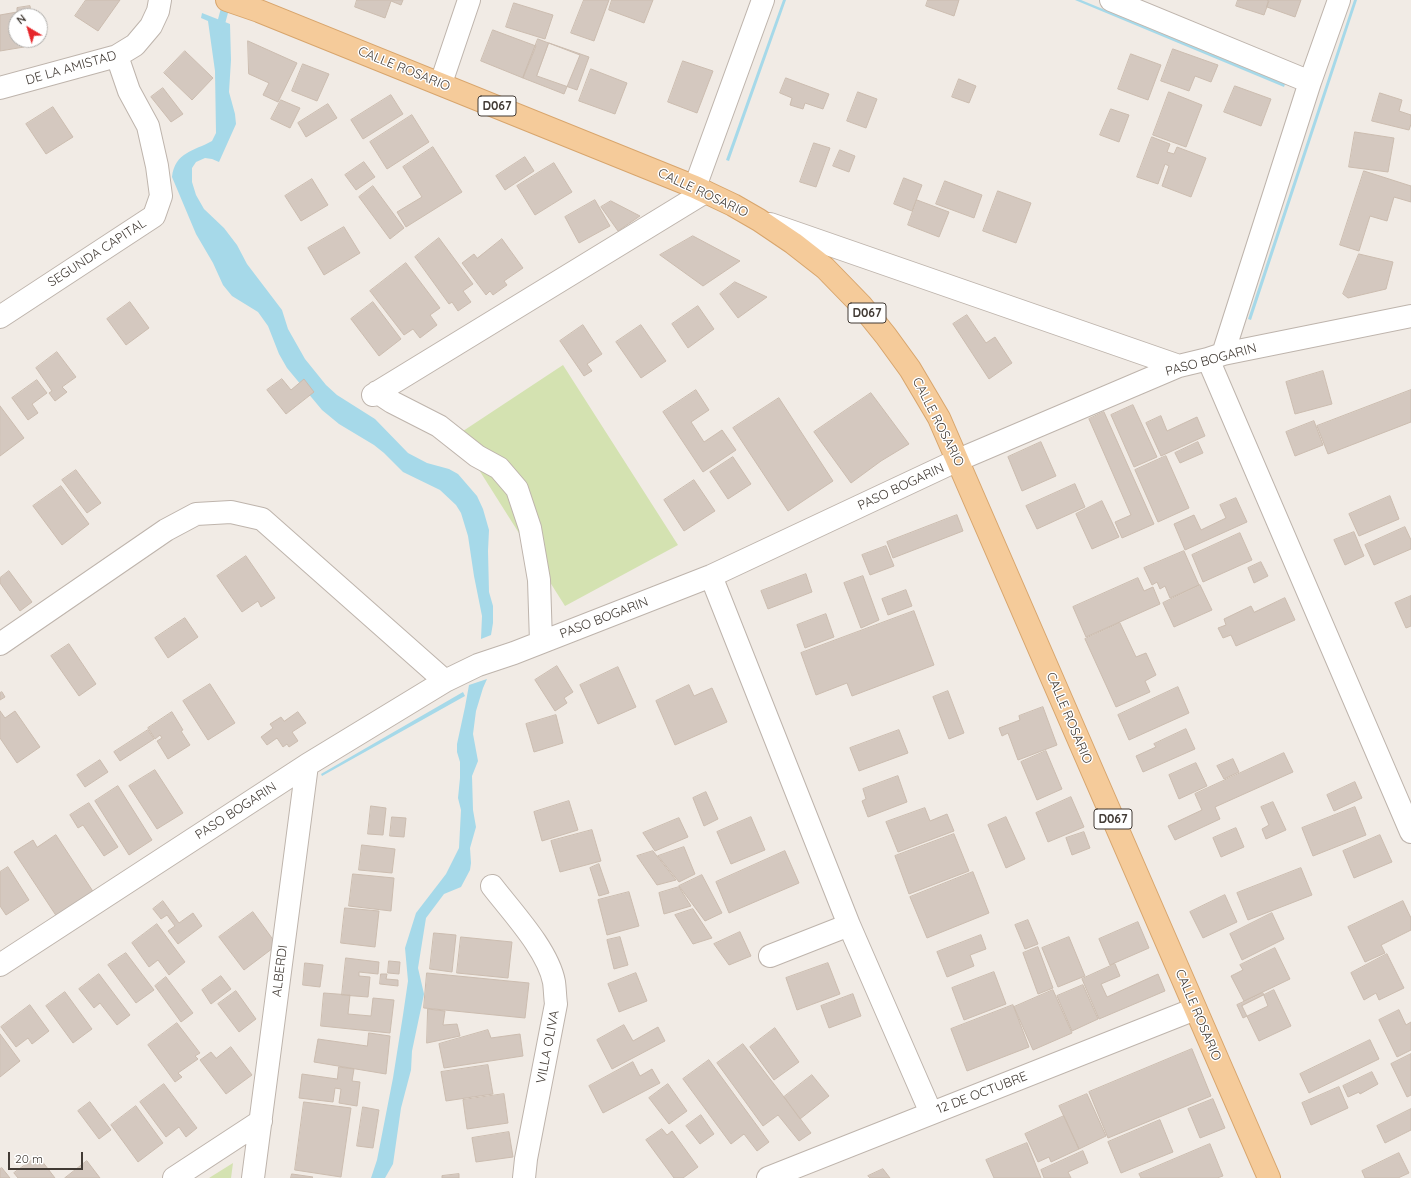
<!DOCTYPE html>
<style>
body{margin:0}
#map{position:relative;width:1411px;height:1178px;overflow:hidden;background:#f1ebe5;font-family:Quicksand,sans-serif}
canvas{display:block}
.north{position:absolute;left:8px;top:8px;width:40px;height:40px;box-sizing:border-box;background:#fff;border:1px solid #b3b1ae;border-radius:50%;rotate:322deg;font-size:11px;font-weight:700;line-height:16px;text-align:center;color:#423b35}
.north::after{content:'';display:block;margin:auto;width:14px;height:18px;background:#e6272b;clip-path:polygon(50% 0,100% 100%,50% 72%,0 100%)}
.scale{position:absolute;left:8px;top:1152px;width:75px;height:18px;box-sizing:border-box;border:2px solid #423b35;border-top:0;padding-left:5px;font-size:12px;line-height:14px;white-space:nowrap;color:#423b35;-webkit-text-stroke:3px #fff;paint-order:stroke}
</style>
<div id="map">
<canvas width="1411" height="1178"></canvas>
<div class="north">N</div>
<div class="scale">20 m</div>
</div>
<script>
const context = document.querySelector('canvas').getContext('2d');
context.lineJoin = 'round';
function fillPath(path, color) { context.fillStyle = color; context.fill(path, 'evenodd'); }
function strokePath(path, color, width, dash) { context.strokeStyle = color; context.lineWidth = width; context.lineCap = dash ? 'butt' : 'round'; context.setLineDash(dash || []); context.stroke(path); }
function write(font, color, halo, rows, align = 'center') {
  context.font = font + ' Quicksand,sans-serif'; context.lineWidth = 3; context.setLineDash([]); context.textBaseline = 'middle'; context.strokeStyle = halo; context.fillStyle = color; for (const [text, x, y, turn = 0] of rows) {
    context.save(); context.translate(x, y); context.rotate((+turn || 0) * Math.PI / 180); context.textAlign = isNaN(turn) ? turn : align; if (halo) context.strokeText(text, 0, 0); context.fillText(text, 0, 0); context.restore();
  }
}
const green = new Path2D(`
 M563 365 678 545 565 606 457 435Z
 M233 1163 231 1178H209Z`);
const water = new Path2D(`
 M783 0H786L729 161 726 160Z
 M1075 0H1081L1285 84 1284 87Z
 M1354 0H1357L1251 320 1248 319Z
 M202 13 230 24 231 60 229 92 235 114 236 124 219 162 212 159 205 158 196 162 192 168V182L196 195 204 209 224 228 237 245 247 264 282 310 288 329 305 359 326 385 337 395 375 419 408 453 427 463 449 469 458 474 477 496 483 509 489 530 488 551 489 592 493 606V623L491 635 481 639 482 616 474 576 468 536 461 513 456 505 440 490 403 472 384 453 374 445 339 424 322 410 287 368 279 354 268 326 258 312 232 296 223 285 213 263 196 234 172 177C175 152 194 151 212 141L216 133 215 71 208 21 201 18Z
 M487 679 483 688 476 711 473 734 478 761 472 776 473 810 476 827 470 848 471 863 470 870 461 887 444 894 426 918 418 968 424 994 412 1051 411 1070 401 1108 393 1164 385 1178H371L377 1160 393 1078 403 1015 408 981 405 948 416 913 446 874 459 848 461 810 458 798 460 778V762L457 752V744L465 707 469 685Z
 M463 692 465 696 322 776 321 774Z`);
const stream = new Path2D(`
 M219 31 227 1`);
const building = new Path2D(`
 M86 0H120L98 31 75 16Z
 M357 0H403L401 5 391 1 385 18 355 7Z
 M584 0H609L594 41 571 33Z
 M612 0H653L644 23 609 10Z
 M928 0H959L954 16 926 6Z
 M1238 0H1266L1269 1 1264 15 1236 6Z
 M1269 0H1301L1295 17 1267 7Z
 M514 3 553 15 545 39 506 27Z
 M30 6 32 16H16V40H23L24 47 0 51V15L17 12V8Z
 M493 30 536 46 523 78 481 61Z
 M538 39 580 55 564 94 523 78Z
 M248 41 297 63 278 102 263 95 269 83 249 74Z
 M549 43 589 57 577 90 537 76Z
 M1173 49 1218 65 1211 82 1195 76 1189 91 1161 81Z
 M185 51 213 78 192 100 164 73Z
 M1131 54 1161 65 1148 100 1118 89Z
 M683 61 713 71 697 113 668 102Z
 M303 64 329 74 317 101 292 91Z
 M591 69 627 83 615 114 579 101Z
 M786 78 829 94 823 109 805 103 803 109 790 105 792 98 780 93Z
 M959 79 976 86 969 103 952 97Z
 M1235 86 1271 99 1261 126 1224 112Z
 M163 88 183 114 171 122 151 97Z
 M858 92 877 99 866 128 847 121Z
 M1169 92 1202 105 1186 147 1153 135Z
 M1380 93 1402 100 1399 111 1411 115V124L1409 130 1372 121Z
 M391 95 403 114 363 139 351 120Z
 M281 100 300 108 290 128 271 119Z
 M328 104 337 118 306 137 298 123Z
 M53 107 73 137 46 154 26 124Z
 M1111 109 1129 115 1119 142 1100 135Z
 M412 115 429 142 387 169 370 142Z
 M1355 132 1394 138 1388 172 1349 167Z
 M1152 137 1170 144 1167 152 1174 154 1177 147 1206 158 1191 197 1162 186 1169 166 1165 164 1158 184 1137 177Z
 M814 143 830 148 816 187 800 182Z
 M433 147 462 192 406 227 397 212 422 197 403 167Z
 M840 150 855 156 849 172 833 166Z
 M525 157 534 171 505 190 496 176Z
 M364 162 375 177 356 190 345 175Z
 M554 163 572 192 535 215 517 186Z
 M1364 171 1411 186V202L1394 197 1387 221 1370 216 1359 251 1340 245Z
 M904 178 922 185 912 211 894 204Z
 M312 179 328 205 301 221 285 196Z
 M945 181 982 195 974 218 936 204Z
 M373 186 404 228 390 239 359 197Z
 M998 191 1031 203 1016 243 983 231Z
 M595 200 610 226 579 243 565 217Z
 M917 200 949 212 939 237 908 225Z
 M611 201 640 216 618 231 601 207Z
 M344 227 360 253 324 275 308 248Z
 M693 236 740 261 703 286 660 255Z
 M439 238 473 284 463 291 471 302 458 311 452 302 449 304 415 257Z
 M502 239 523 268 504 281 507 285 493 295 490 291 486 295 462 263 474 254 477 258Z
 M1359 254 1393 262 1386 289 1348 298 1343 294Z
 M406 263 440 308 430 315 437 325 420 338 413 329 404 335 370 291Z
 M735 282 767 297 738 318 720 294Z
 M130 302 149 328 126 345 107 319Z
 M373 302 401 339 379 356 351 319Z
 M698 306 714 329 688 348 672 324Z
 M967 315 986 343 995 337 1012 363 989 379 953 324Z
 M583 325 602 354 587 364 592 371 584 376 560 341Z
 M641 325 666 361 641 378 616 342Z
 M57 352 76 377 62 387 67 392 55 401 49 393 52 391 36 368Z
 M1323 371 1332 404 1295 414 1286 382Z
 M282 379 291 390 304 379 314 392 286 414 267 390Z
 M37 380 47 393 32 404 38 413 28 420 12 398Z
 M696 390 709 410 691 422 704 442 722 430 736 450 703 472 663 412Z
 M1411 390V422L1328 454 1317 426Z
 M871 393 909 444 881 461 851 483 814 432Z
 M779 398 833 481 788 511 733 428Z
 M1133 405 1157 457 1134 467 1111 415Z
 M0 406 24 438 0 456Z
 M1104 412 1154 524 1122 538 1115 522 1131 515 1089 419Z
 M1161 416 1167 431 1197 417 1205 436 1161 456 1146 423Z
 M1314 421 1323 445 1295 456 1286 432Z
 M1041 442 1056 476 1022 491 1008 457Z
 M1198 442 1203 453 1180 463 1175 453Z
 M1166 456 1189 508 1158 522 1135 470Z
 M733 457 751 484 728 499 710 472Z
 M76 470 101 503 87 513 62 480Z
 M694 480 715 511 684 531 664 500Z
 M1075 484 1085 507 1037 529 1026 506Z
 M61 486 89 524 62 545 33 506Z
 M1390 496 1399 519 1359 536 1349 514Z
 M1236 498 1247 522 1185 550 1174 524 1194 515 1201 530 1226 518 1220 505Z
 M1102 501 1119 537 1092 549 1076 514Z
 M957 515 963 531 893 558 887 542Z
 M1405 527 1411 540V549L1374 565 1365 545Z
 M1354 532 1364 556 1345 565 1334 540Z
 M1240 533 1252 560 1203 582 1192 555Z
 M886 546 894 566 870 575 862 555Z
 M1184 551 1199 585 1170 598 1165 586 1160 589 1157 582 1152 585 1144 568Z
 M246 556 275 598 261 607 258 601 242 612 217 576Z
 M1261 562 1268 576 1254 583 1248 568Z
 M9 571 32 602 20 611 0 583V578Z
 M806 574 812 592 768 609 761 591Z
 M863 576 879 620 861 628 844 583Z
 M1138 578 1144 591 1153 587 1160 604 1086 637 1073 607Z
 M1200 585 1212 610 1174 627 1163 603Z
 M906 590 912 606 888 615 882 599Z
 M1411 596V626L1406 628 1395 603Z
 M1285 598 1295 620 1236 646 1231 635 1223 638 1218 628 1226 625 1224 619 1251 606 1254 612Z
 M914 611 934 665 852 696 847 683 816 695 801 653Z
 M826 614 834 637 805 648 797 625Z
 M185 618 198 637 168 658 155 638Z
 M1120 623 1136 657 1146 653 1156 675 1145 681 1150 692 1116 707 1085 639Z
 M69 644 96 684 79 696 51 656Z
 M557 666 573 692 564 698 567 703 555 711 535 680Z
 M618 667 636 707 598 724 580 685Z
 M210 684 235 723 208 740 183 701Z
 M689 685 694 696 712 688 727 722 675 745 656 701Z
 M1178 687 1189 713 1129 740 1118 715Z
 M948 691 964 733 949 739 933 697Z
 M2 692 5 697 0 700V693Z
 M1043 707 1057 745 1018 760 1008 733 1002 736 999 728 1020 720 1019 716Z
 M0 711 5 718 15 711 40 747 17 763 0 738Z
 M172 712 183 730 181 731 190 745 168 759 157 741 162 738 160 735 155 739 148 728Z
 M298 712 306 723 292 732 298 741 289 747 287 744 283 747 277 738 267 745 261 737 273 728 270 724 281 717 284 721Z
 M556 715 563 743 534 752 526 724Z
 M1186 729 1195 749 1143 772 1136 756 1156 747 1154 744Z
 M148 730 154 739 120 761 114 752Z
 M899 730 908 753 859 771 850 748Z
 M1046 751 1062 789 1037 800 1021 762Z
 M1284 753 1293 772 1215 807 1220 819 1175 840 1168 826 1202 810 1195 794Z
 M1233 759 1239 772 1224 779 1217 766Z
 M100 760 108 772 85 787 77 775Z
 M1196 763 1207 786 1179 799 1169 775Z
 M155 770 183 813 157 829 129 786Z
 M898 776 907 802 868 817 862 801 866 799 863 789Z
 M1355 782 1362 798 1334 811 1327 795Z
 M118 786 152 840 129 855 95 801Z
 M706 792 718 819 704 826 693 798Z
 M1071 797 1084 827 1048 842 1036 813Z
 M569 801 578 830 542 841 534 812Z
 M1273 802 1286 830 1266 839 1262 829 1269 825 1261 807Z
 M89 803 118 847 104 856 83 825 78 828 70 815Z
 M371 806 386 808 383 835 368 834Z
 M1355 807 1366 835 1313 856 1302 828Z
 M925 808 930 821 947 814 954 831 898 852 886 822Z
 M392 817 406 818 404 837 390 836Z
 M751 817 765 850 731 864 717 832Z
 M1006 817 1025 859 1006 868 988 825Z
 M679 818 688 837 655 851 643 833Z
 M1236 828 1244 847 1221 857 1213 838Z
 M592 830 601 861 560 872 551 841Z
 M1084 832 1090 848 1072 855 1066 838Z
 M954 834 969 871 909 894 895 856Z
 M56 835 94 893 57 917 14 852 33 840 37 847Z
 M1380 835 1392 862 1354 878 1343 851Z
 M362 845 395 849 392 873 359 870Z
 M684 847 695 874 679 882 658 856Z
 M653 851 676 880 657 885 637 856Z
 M785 851 799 883 729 913 716 882Z
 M599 864 609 893 599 896 590 868Z
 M8 867 29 900 6 915 0 906V872Z
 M1301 868 1312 895 1248 920 1237 893Z
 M973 872 989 913 927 938 910 897Z
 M353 874 394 878 391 911 349 906Z
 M702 875 722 913 705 921 679 886Z
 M679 887 691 906 664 914 659 893Z
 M629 892 639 926 607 935 598 900Z
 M1225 895 1237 922 1203 938 1190 912Z
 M163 901 179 923 193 913 202 926 178 944 168 931 175 926 167 915 161 919 153 909Z
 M1403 901 1411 918V930L1381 945 1385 953 1365 962 1348 927Z
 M345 908 379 911 375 947 341 943Z
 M693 909 712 938 693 944 675 915Z
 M253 912 277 945 244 970 219 937Z
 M1272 913 1284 939 1242 960 1230 934Z
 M1028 920 1038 944 1025 949 1015 925Z
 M1138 922 1149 948 1110 965 1099 939Z
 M157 924 185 962 169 975 158 960 149 967 132 943Z
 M740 932 751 956 729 965 714 944Z
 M434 933 456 935 452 972 430 969Z
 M981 935 986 949 970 955 974 966 947 977 937 952Z
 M461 937 512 942 508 978 457 973Z
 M620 937 628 965 614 969 607 940Z
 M1069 937 1085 976 1058 987 1042 948Z
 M1038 947 1053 988 1038 994 1023 953Z
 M1275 948 1290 979 1244 1001 1231 976 1243 970 1240 965Z
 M126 953 154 990 136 1003 108 965Z
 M1387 954 1404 988 1379 1000 1376 993 1364 1000 1351 973Z
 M346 958 379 962 378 974 359 972V976L370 977 368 997 342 995Z
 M389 961 400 962 399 974 388 973Z
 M305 963 323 965 320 987 303 985Z
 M828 963 840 994 797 1010 786 978Z
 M1115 964 1120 976 1101 984 1107 997 1158 974 1165 991 1099 1019 1082 979Z
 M994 972 1006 1004 964 1020 952 988Z
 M427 973 529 983 525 1018 424 1008Z
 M636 973 647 1001 619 1012 608 984Z
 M99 974 130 1015 117 1025 100 1003 94 1008 79 989Z
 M381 974H387L386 979 398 980V986L380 984Z
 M221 976 231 989 211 1004 202 990Z
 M166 977 193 1013 181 1022 155 986Z
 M1083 985 1098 1019 1072 1031 1057 996Z
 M1053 990 1072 1033 1033 1050 1014 1007Z
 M1274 990 1291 1026 1259 1041 1242 1006Z
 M236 991 256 1019 239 1032 218 1004Z
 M65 992 92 1029 73 1043 46 1006Z
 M324 993 350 995 348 1014 371 1016 373 998 394 1000 390 1033 321 1026Z
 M1263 993 1268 1006 1243 1018 1237 1005Z
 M853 994 861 1016 829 1028 821 1006Z
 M30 1005 49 1031 32 1044 28 1038 16 1047 1 1027Z
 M1013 1005 1029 1047 967 1071 951 1029Z
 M428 1009 445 1011 443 1025 457 1024 460 1036 427 1043Z
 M1399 1010 1406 1025 1411 1022V1050L1397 1057 1379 1020Z
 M177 1023 200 1053 195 1056 198 1059 178 1073 182 1077 175 1082 148 1045Z
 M624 1025 633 1041 658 1027 665 1041 612 1069 597 1040Z
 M775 1028 799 1062 774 1080 750 1047Z
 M488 1030 491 1038 520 1034 523 1056 444 1068 439 1044Z
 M369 1033 390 1036 386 1074 314 1062 318 1039 367 1046Z
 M0 1034 20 1061 0 1077Z
 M1370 1040 1379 1059 1309 1093 1300 1074Z
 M743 1044 784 1097 811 1133 799 1141 778 1115 763 1126 717 1063Z
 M231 1047 252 1075 226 1094 200 1060 211 1052 216 1058Z
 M1192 1049 1211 1096 1108 1138 1089 1092Z
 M1411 1054V1095L1407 1097 1391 1064Z
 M709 1060 769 1142 757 1151 744 1134 731 1144 683 1079Z
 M633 1062 640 1076 652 1069 660 1083 603 1113 589 1086Z
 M488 1065 493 1094 446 1101 441 1072Z
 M339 1067 354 1069 352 1081 360 1082 357 1106 339 1103 341 1089 335 1088 333 1102 299 1098 302 1074 337 1079Z
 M1372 1072 1378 1084 1360 1094 1359 1092 1348 1097 1343 1086Z
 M812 1075 829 1096 800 1119 784 1097Z
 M164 1084 197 1128 186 1137 179 1127 166 1137 140 1102Z
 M668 1084 687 1111 669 1124 649 1098Z
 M1339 1087 1348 1108 1311 1125 1302 1103Z
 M504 1094 508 1123 467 1129 463 1100Z
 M1087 1094 1106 1136 1079 1149 1059 1106Z
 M1213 1099 1225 1128 1200 1138 1188 1109Z
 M90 1102 111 1130 99 1139 78 1111Z
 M304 1102 351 1108 341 1177 295 1170Z
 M136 1106 163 1143 138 1162 111 1125Z
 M363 1107 379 1110 373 1148 357 1146Z
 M1411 1109V1130L1385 1143 1377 1126Z
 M701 1115 714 1134 700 1144 686 1126Z
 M1064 1116 1079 1149 1051 1162 1049 1157 1038 1162 1025 1134Z
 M1160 1120 1173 1152 1121 1173 1108 1142Z
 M662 1129 667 1135 672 1131 698 1167 683 1178H674L646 1140Z
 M509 1132 513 1157 476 1162 472 1138Z
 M1027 1143 1041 1178H994L986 1160Z
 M1210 1144 1223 1176 1217 1178H1141L1139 1174Z
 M1083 1151 1088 1163 1068 1172 1071 1178H1044L1041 1170Z
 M1399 1153 1409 1173 1398 1178H1365L1362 1171Z
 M38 1156 55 1178H18L14 1173Z
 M87 1161 100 1178H65Z
 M2 1168 10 1178H0V1169Z
 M883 1169 890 1178H870L868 1176Z
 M292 1174 313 1177 312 1178H291Z
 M459 1174V1178H442V1176Z`);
const minor = new Path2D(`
 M1111 0 1310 82
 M441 83 469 0
 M0 88 117 56 135 45 151 26 158 11 160 0
 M695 187 763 0
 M770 224 1179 366
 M0 317 154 216 161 196 157 166 148 126 129 91 117 56
 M1223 354 1310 82 1339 0
 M1208 359 1411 832
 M377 392 392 402 439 426 477 456 499 468 517 489 530 528 539 580 541 642
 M373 395 705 192
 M711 576 849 925 931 1113
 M0 644 166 530 196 514 231 512 262 519 445 681
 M492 886C512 912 548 950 554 982 555 989 555 997 556 1004L526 1159 524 1178
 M770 956 849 925
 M0 965 307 765 445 681 478 665 514 653 711 576 958 460 1179 366 1208 359 1223 354 1411 316
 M174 1178 261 1121
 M253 1178 307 765
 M768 1178 1195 1009`);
const major = new Path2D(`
 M227 0 259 11 695 187 733 205 759 220 793 243 825 268 861 305 886 336 910 369 939 418 1269 1178`);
const shields = [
 [497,106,38],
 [867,313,38],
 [1113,819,38]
];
const shieldNames = [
 ["D067",497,106],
 ["D067",867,313],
 ["D067",1113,819]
];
const streetNames = [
 ["DE LA AMISTAD",71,68,-16],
 ["CALLE ROSARIO",404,69,22],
 ["CALLE ROSARIO",703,193,25],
 ["SEGUNDA CAPITAL",97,253,-33],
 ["PASO BOGARIN",1211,360,-15],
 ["CALLE ROSARIO",938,422,63],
 ["PASO BOGARIN",901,487,-25],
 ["PASO BOGARIN",604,618,-21],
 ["CALLE ROSARIO",1069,718,67],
 ["PASO BOGARIN",236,811,-33],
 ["ALBERDI",280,971,-83],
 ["CALLE ROSARIO",1198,1015,67],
 ["VILLA OLIVA",548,1047,-79],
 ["12 DE OCTUBRE",982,1093,-21]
];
fillPath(green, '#d4e2b1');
fillPath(water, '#a6d9e9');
strokePath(stream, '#a6d9e9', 8);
fillPath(building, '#d4c8bf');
strokePath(building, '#cbbcaf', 1);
strokePath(minor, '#beb4ac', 24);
strokePath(major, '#d8a56c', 24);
strokePath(minor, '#fff', 22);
strokePath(major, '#f5cb9a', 22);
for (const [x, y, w] of shields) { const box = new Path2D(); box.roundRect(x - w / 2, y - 10, w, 20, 3); context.fillStyle = '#fff'; context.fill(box); strokePath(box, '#423b35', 1); }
write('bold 12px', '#423b35', null, shieldNames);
write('13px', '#423b35', '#fff', streetNames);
</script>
